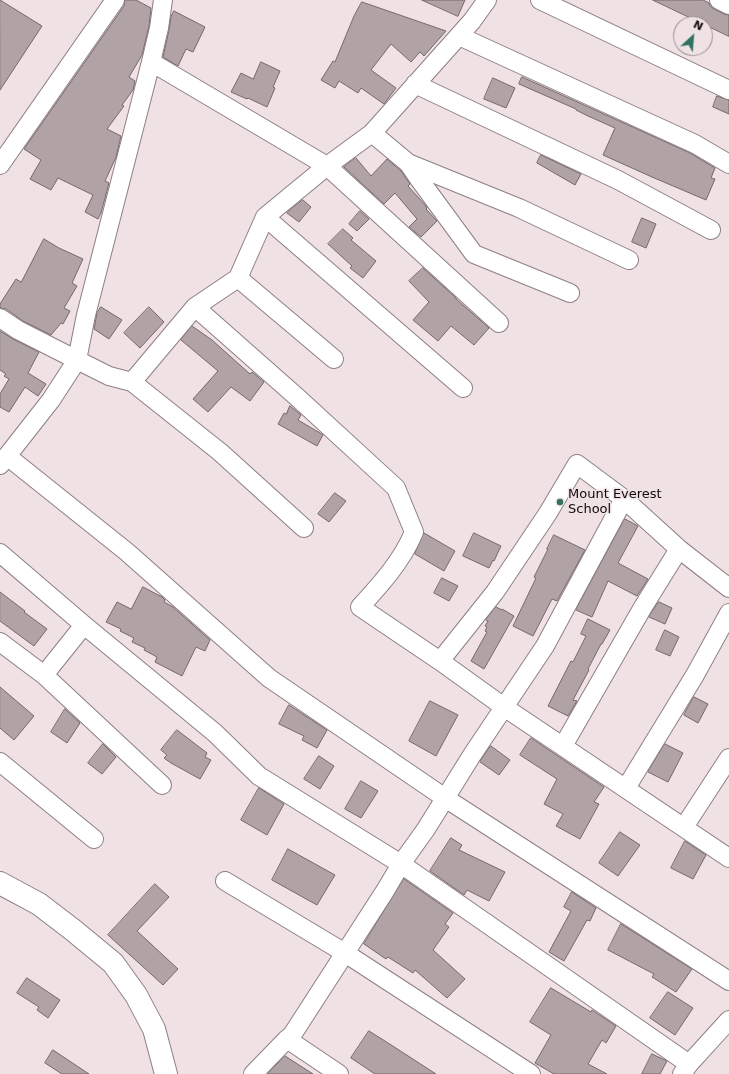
<!DOCTYPE html>
<style>
body{margin:0}
#map{position:relative;width:729px;height:1074px;overflow:hidden;background:#f0e1e4;font-family:"DejaVu Sans",sans-serif}
canvas{display:block}
.north{position:absolute;left:673px;top:16px;width:40px;height:40px;box-sizing:border-box;background:#f0e1e4;border:1px solid #968b8d;border-radius:50%;rotate:26deg;font-size:11px;font-weight:700;line-height:16px;text-align:center;color:#0f0a0b}
.north::after{content:'';display:block;margin:auto;width:14px;height:18px;background:#317260;clip-path:polygon(50% 0,100% 100%,50% 72%,0 100%)}
</style>
<div id="map">
<canvas width="729" height="1074"></canvas>
<div class="north">N</div>
</div>
<script>
const context = document.querySelector('canvas').getContext('2d');
context.lineJoin = 'round';
function fillPath(path, color) { context.fillStyle = color; context.fill(path, 'evenodd'); }
function strokePath(path, color, width, dash) { context.strokeStyle = color; context.lineWidth = width; context.lineCap = dash ? 'butt' : 'round'; context.setLineDash(dash || []); context.stroke(path); }
function write(font, color, halo, rows, align = 'center') {
  context.font = font + ' "DejaVu Sans",sans-serif'; context.lineWidth = 3; context.setLineDash([]); context.textBaseline = 'middle'; context.strokeStyle = halo; context.fillStyle = color; for (const [text, x, y, turn = 0] of rows) {
    context.save(); context.translate(x, y); context.rotate((+turn || 0) * Math.PI / 180); context.textAlign = isNaN(turn) ? turn : align; if (halo) context.strokeText(text, 0, 0); context.fillText(text, 0, 0); context.restore();
  }
}
const building = new Path2D(`
 M0 0 42 26 0 90Z
 M125 0H136L151 8 149 26 142 55 129 77 135 81 133 90 122 105 124 106 107 129 121 136 116 157 105 181 109 183 101 213 98 219 85 212 93 195 58 178 51 190 30 179 41 160 24 149 124 6Z
 M422 0H465L458 16Z
 M653 0H703L709 3 710 6 714 9 724 14 729 15V36Z
 M362 2 446 31 424 56 420 52 411 62 391 44 371 70 396 88 384 104 361 88 358 93 339 81 335 88 321 80 333 61 335 62 354 16Z
 M174 11 205 27 193 52 186 49 178 66 163 57 169 30 171 17Z
 M261 62 280 71 273 87 275 88 267 107 248 98 247 99 231 92 241 73 253 79Z
 M522 77 690 153 715 168 711 178 715 179 706 200 652 177 603 155 615 128 588 116 576 110V109L519 84Z
 M493 78 515 88 506 108 484 99Z
 M717 96 729 100V114L713 107Z
 M541 155 581 174 575 185 537 163Z
 M356 158 371 176 387 159 401 171 410 184 408 186 426 206 427 208 426 209 437 221 421 237 409 227 417 219 395 193 384 204 344 167Z
 M303 200 311 207 299 222 287 213Z
 M360 211 369 219 357 231 349 224Z
 M642 218 656 224 646 248 632 242Z
 M343 229 353 238 351 240 376 261 363 278 350 268 352 266 328 244Z
 M44 239 59 248 83 259 72 283 77 286 64 308 70 311 63 324 61 323 51 335 23 321 6 309 0 308V304L16 279 21 282Z
 M423 268 456 298V299L489 328 474 345 451 326 438 341 413 320 429 302 409 281Z
 M101 307 122 320 109 339 94 329 97 313Z
 M149 307 164 322 140 348 124 333Z
 M192 326 212 340 250 374 252 372 264 382 250 401 231 387 208 412 193 399 218 371 181 340Z
 M0 331 13 339 39 352 28 373 46 384 38 396 25 387 9 412 0 407V394L9 379 4 376 6 374 0 370Z
 M290 406 295 410 301 415 298 420 320 433 323 435 317 446 278 424 284 413 286 414Z
 M335 493 346 501 329 522 318 514Z
 M625 519 638 526 618 563 648 579 637 596 608 581 592 617 576 610Z
 M424 533 455 551 444 571 415 554Z
 M474 533 501 546 494 561 493 560 489 568 463 556Z
 M554 535 585 550 557 601 552 599 533 636 513 626 536 578 534 577 548 549H547Z
 M442 578 458 586 449 601 434 593Z
 M143 587 162 597 165 600 164 602 173 607 210 640 205 651 196 647 182 676 155 662 157 657 144 650 145 648 132 642 134 638 120 631 121 629 106 622 117 602 131 609Z
 M0 592 25 611 24 612 47 629 34 646 0 621Z
 M659 602 672 608 665 624 649 617Z
 M496 607 502 610V609L514 616 484 669 471 661 487 632 485 631 487 627 485 626 488 621 486 620Z
 M588 619 610 630 602 644H601L588 669 589 670 573 700 577 701 568 716 548 706 571 661 573 662 586 636 581 634Z
 M665 630 679 637 670 656 656 650Z
 M0 687 34 716 14 740 0 728Z
 M694 697 708 704 698 723 684 715Z
 M430 701 458 715 436 756 409 741Z
 M289 705 327 730 317 748 302 740 304 736 279 724Z
 M65 709 80 723 67 743 51 732Z
 M177 730 207 753 205 757 211 760 200 779 171 763 164 758 167 755 161 750Z
 M531 738 604 787 594 802 599 804 580 839 556 826 563 814 544 804 557 779 520 755Z
 M103 744 116 757 102 774 88 763Z
 M665 744 683 753 668 782 648 772Z
 M491 746 510 760 499 775 480 762Z
 M319 756 334 766 320 789 304 779Z
 M361 781 378 791 361 818 345 809Z
 M259 788 284 804 267 835 241 820Z
 M620 832 640 845 618 876 599 863Z
 M451 838 462 845 459 850 505 872 489 901 467 890 464 895 430 871Z
 M685 841 706 855 693 879 671 868Z
 M288 849 335 875 317 905 272 880Z
 M404 879 453 913 445 924 449 927 433 950 465 979 447 998 415 970 413 973 388 957 386 959 364 944Z
 M155 884 169 897 137 931 178 969 163 985 108 935Z
 M572 892 596 908 590 921 587 920 564 961 549 952 571 911 564 907Z
 M621 924 692 969 676 992 652 977 654 974 608 950Z
 M27 978 60 1000 48 1018 37 1010 39 1007 17 993Z
 M551 988 591 1012 592 1010 616 1026 606 1043 602 1040 588 1064 607 1074H554L535 1063 551 1035 530 1022Z
 M668 992 693 1008 675 1035 650 1018Z
 M369 1031 385 1041 436 1074H375L351 1058Z
 M53 1050 89 1074H62L45 1063Z
 M652 1054 667 1061 660 1074H642Z
 M285 1056 313 1074H268Z`);
const street = new Path2D(`
 M540 0 729 90
 M719 0 729 5
 M459 36 695 144 729 164
 M151 62 327 166 372 133 472 21 487 0
 M415 84 618 180 711 230
 M372 133 408 163 419 179 474 254 570 293
 M408 163 519 208 629 260
 M0 165 115 0
 M265 217 463 388
 M238 278 334 359
 M195 307 298 398 396 488 414 532C402 561 381 584 360 607L440 661 504 707 729 858
 M0 318 18 330 77 360 109 376 132 382 195 307 238 278 265 217 327 166 499 323
 M132 382 220 452 304 528
 M7 456 127 552 269 678 445 798 729 981
 M0 465 51 400 77 360 86 315 151 62 159 28 163 0
 M0 553 84 625 215 733 259 776 401 864 689 1064
 M0 642 44 675 162 785
 M440 661 495 592 548 513 577 464 624 499 679 549
 M44 675 84 625
 M563 746 643 607 679 549 729 588
 M0 762 94 839
 M626 788 695 675 729 613
 M684 827 729 758
 M225 881 345 953 531 1074
 M287 1039 339 1074
 M253 1074 287 1039 292 1035 385 891 401 864 426 829 472 755 545 646 624 499
 M682 1074 689 1064 729 1020`);
const secondary = new Path2D(`
 M0 883 39 904 73 930 113 963 136 995 154 1029 166 1074`);
const markers = [
 [560,502,4,"#317260"]
];
const poiNames = [
 ["Mount Everest",568,495],
 ["School",568,510]
];
fillPath(building, '#b0a2a5');
strokePath(building, '#75686b', 1);
strokePath(street, '#8d7f82', 20);
strokePath(secondary, '#8d7f82', 24);
strokePath(street, '#fff', 18);
strokePath(secondary, '#fff', 22);
for (const [x, y, r, color] of markers) { const dot = new Path2D(); dot.arc(x, y, r, 0, 2 * Math.PI); context.fillStyle = color; context.fill(dot); strokePath(dot, '#f0e1e4', 1.5); }
write('13px', '#0f0a0b', '#f0e1e4', poiNames, 'left');
</script>
